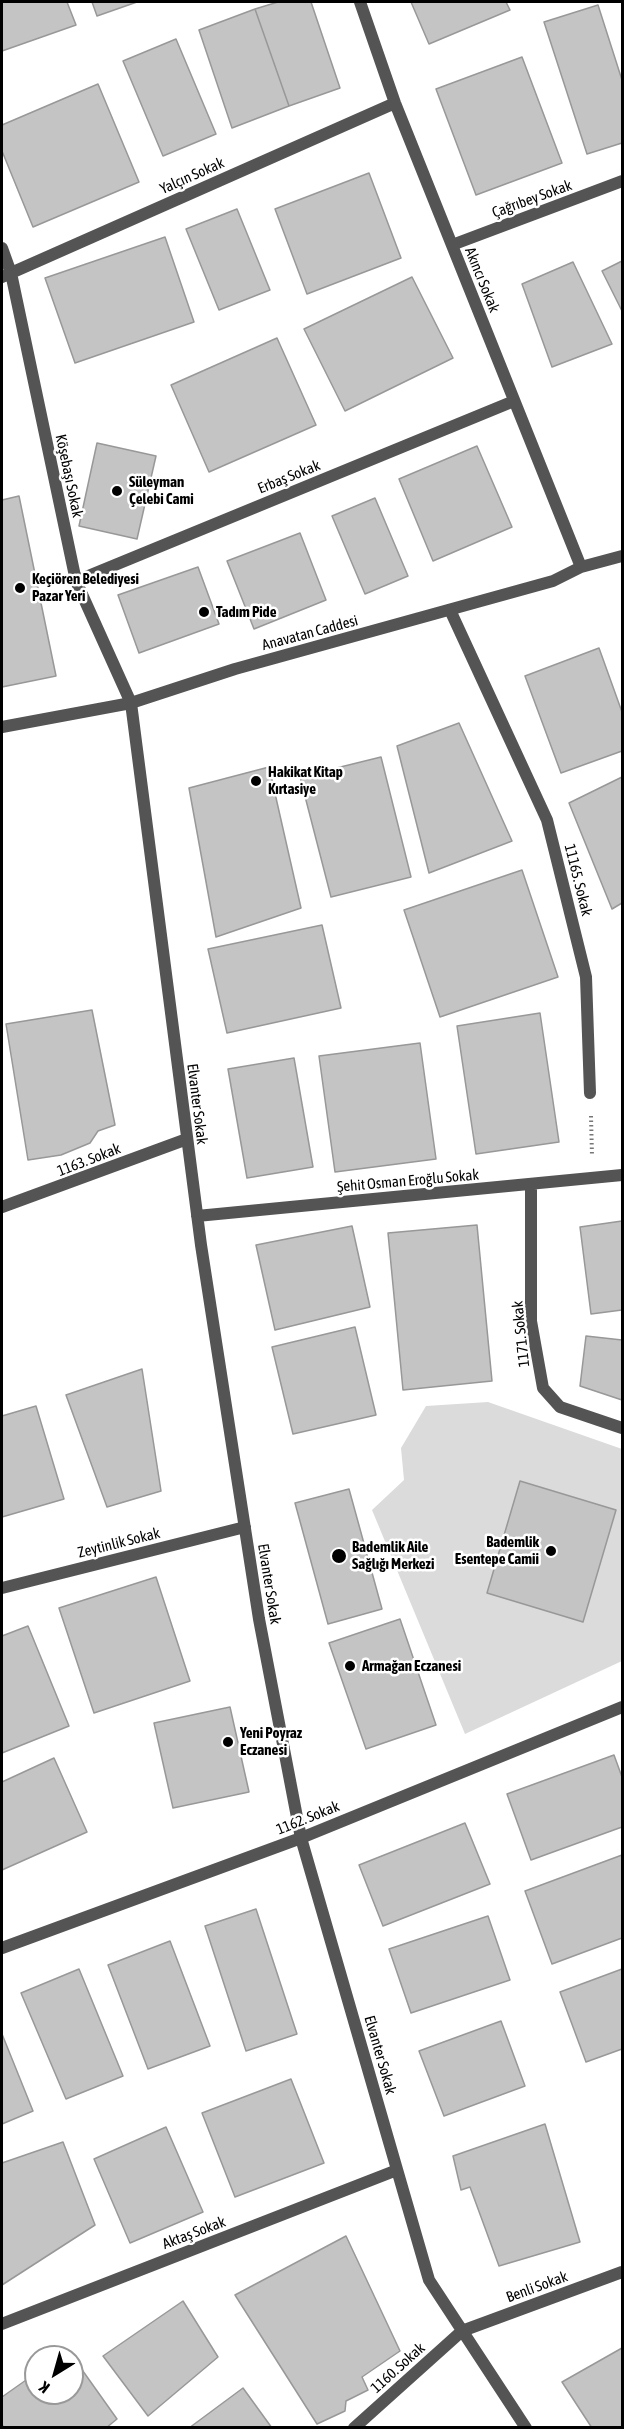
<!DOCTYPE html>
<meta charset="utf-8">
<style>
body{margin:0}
#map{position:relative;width:624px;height:2429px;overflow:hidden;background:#fff;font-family:"Asap Condensed",sans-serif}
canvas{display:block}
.frame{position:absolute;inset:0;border:3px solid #000;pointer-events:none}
.north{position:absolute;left:24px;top:2345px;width:60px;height:60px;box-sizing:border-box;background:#fff;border:2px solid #999;border-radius:50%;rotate:217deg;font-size:16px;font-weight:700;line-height:24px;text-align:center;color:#000}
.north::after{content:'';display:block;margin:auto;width:21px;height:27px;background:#000;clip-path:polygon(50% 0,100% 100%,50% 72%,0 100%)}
</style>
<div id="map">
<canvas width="624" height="2429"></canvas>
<div class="frame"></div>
<div class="north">K</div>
</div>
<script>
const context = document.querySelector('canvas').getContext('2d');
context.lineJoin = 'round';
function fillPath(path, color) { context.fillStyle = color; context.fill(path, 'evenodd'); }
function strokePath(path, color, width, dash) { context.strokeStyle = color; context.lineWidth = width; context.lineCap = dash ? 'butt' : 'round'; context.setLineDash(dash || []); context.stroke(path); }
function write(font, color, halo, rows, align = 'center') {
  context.font = font + ' "Asap Condensed",sans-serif'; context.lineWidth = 5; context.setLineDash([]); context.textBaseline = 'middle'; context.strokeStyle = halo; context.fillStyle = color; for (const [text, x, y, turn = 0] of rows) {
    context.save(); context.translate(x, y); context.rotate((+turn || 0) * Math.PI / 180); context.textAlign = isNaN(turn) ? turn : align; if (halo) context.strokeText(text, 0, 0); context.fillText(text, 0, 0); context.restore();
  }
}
const green = new Path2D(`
 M488 1402 622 1449V1661L465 1734 372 1510 404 1480 401 1448 426 1406Z`);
const building = new Path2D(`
 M2 2H67L76 25 2 51Z
 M92 2H137L97 16Z
 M278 2H311L340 88 289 106 255 9Z
 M411 2H506L510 10 429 44Z
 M598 5 622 80V143L587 154 544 22Z
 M255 9 289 106 232 128 199 30Z
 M176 39 216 134 163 156 123 61Z
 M522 57 562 163 476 195 436 89Z
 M98 84 139 182 33 227 2 151V125Z
 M369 173 401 258 307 294 275 209Z
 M237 209 270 290 219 310 186 229Z
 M165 237 194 322 75 363 45 278Z
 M622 261V311L602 271Z
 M573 262 612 344 552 367 522 284Z
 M412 277 453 358 345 411 304 329Z
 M277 338 316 425 209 472 171 385Z
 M97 443 156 456 137 539 79 526Z
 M477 446 512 527 433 561 399 479Z
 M19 496 56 676 2 687V500Z
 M375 498 408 576 365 594 332 516Z
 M300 533 326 600 254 629 227 561Z
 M198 567 219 624 139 653 118 595Z
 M599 648 622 712V751L561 773 525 676Z
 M459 723 512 841 429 873 397 746Z
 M381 757 411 877 331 897 300 777Z
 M269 767 301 908 216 937 189 788Z
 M622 777V903L612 909 569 803Z
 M522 870 558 977 440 1017 404 910Z
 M322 925 341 1008 227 1033 208 949Z
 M92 1010 115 1125 98 1131 90 1143 61 1155 28 1160 6 1024Z
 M540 1013 559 1142 476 1154 457 1026Z
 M420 1043 436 1159 335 1172 319 1056Z
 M294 1058 313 1167 247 1178 228 1069Z
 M622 1221V1310L591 1314 580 1227Z
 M477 1225 492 1381 403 1390 388 1233Z
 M352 1226 370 1307 275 1330 256 1245Z
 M355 1327 376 1415 293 1434 272 1347Z
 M586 1336 622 1340V1400L580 1386Z
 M142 1369 161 1491 107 1507 66 1395Z
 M36 1406 64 1499 2 1517V1416Z
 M520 1481 616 1510 583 1622 487 1593Z
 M349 1489 382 1609 328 1624 295 1503Z
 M156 1577 190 1681 94 1713 59 1608Z
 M400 1619 436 1725 366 1749 329 1643Z
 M28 1626 69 1726 2 1753V1636Z
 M230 1707 249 1792 173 1808 154 1723Z
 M614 1755 622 1777V1827L531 1860 507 1794Z
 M54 1758 87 1832 2 1870V1782Z
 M465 1823 490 1884 383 1926 359 1865Z
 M622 1855V1938L552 1964 525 1891Z
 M256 1909 297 2034 246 2051 205 1926Z
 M488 1916 510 1980 411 2013 389 1949Z
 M170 1941 210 2046 148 2069 108 1965Z
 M79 1969 123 2076 66 2099 21 1993Z
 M622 1969V2049L586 2062 560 1992Z
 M501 2021 525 2086 444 2116 419 2051Z
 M2 2034 33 2111 2 2124Z
 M291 2079 324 2163 235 2197 202 2113Z
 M545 2124 580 2242 499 2266 470 2187 461 2190 453 2156Z
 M166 2127 203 2212 130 2243 94 2159Z
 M63 2142 95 2225 2 2285V2163Z
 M346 2236 400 2351 362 2377 368 2390 346 2401 345 2411 317 2424 235 2295Z
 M183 2301 218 2357 148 2416 103 2356Z
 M622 2348V2428H592L562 2382Z
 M68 2350 117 2419 106 2428H4L2 2424V2397L36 2373V2393H72V2357H58Z
 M243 2388 272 2428H189Z`);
const path = new Path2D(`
 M591 1116 592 1156`);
const minor = new Path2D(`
 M360 2 395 103 581 567
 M452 245 622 181
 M2 248 11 273 76 581 131 703 201 1245 259 1619 301 1838 429 2280 526 2428
 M2 277 395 103
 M76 581 514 401
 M450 610 547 820 586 977 590 1093
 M2 727 131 703 235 669 553 581 581 567 622 556
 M531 1184V1321L543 1388 560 1407 622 1428
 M2 1207 187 1139
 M197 1216 622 1175
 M2 1588 245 1527
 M2 1948 301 1838 622 1707
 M2 2324 397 2170
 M354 2428 462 2331 622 2272`);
const markers = [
 [117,491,6,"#000"],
 [20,588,6,"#000"],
 [204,612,6,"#000"],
 [256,781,6,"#000"],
 [551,1551,6,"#000"],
 [339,1556,8,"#000"],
 [350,1666,6,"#000"],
 [228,1742,6,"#000"]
];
const streetNames = [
 ["Yalçın Sokak",192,176,-24],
 ["Çağrıbey Sokak",532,199,-20],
 ["Akıncı Sokak",482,280,68],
 ["Köşebaşı Sokak",69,476,78],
 ["Erbaş Sokak",289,477,-22],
 ["Anavatan Caddesi",310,633,-15],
 ["11165. Sokak",578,880,76],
 ["Elvanter Sokak",197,1104,83],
 ["1163. Sokak",89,1160,-21],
 ["Şehit Osman Eroğlu Sokak",408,1181,-5],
 ["1171. Sokak",521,1334,-96],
 ["Zeytinlik Sokak",119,1543,-14],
 ["Elvanter Sokak",269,1584,81],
 ["1162. Sokak",308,1818,-22],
 ["Elvanter Sokak",380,2055,74],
 ["Aktaş Sokak",194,2233,-21],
 ["Benli Sokak",537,2287,-20],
 ["1160. Sokak",398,2368,-42]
];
const poiNames = [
 ["Süleyman",129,482],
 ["Çelebi Cami",129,499],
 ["Keçiören Belediyesi",32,579],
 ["Pazar Yeri",32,596],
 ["Tadım Pide",216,612],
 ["Hakikat Kitap",268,772],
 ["Kırtasiye",268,789],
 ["Bademlik",539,1542,"right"],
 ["Esentepe Camii",539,1559,"right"],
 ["Bademlik Aile",352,1547],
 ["Sağlığı Merkezi",352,1564],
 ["Armağan Eczanesi",362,1666],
 ["Yeni Poyraz",240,1733],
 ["Eczanesi",240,1750]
];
fillPath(green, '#dbdbdb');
fillPath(building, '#c4c4c4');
strokePath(building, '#989898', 1.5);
strokePath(path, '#767676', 4, [1.5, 3]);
strokePath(minor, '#545454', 12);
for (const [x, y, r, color] of markers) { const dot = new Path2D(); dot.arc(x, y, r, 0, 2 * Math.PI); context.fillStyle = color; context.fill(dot); strokePath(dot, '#fff', 2); }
write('15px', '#000', '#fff', streetNames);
write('bold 15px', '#000', '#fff', poiNames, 'left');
</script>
